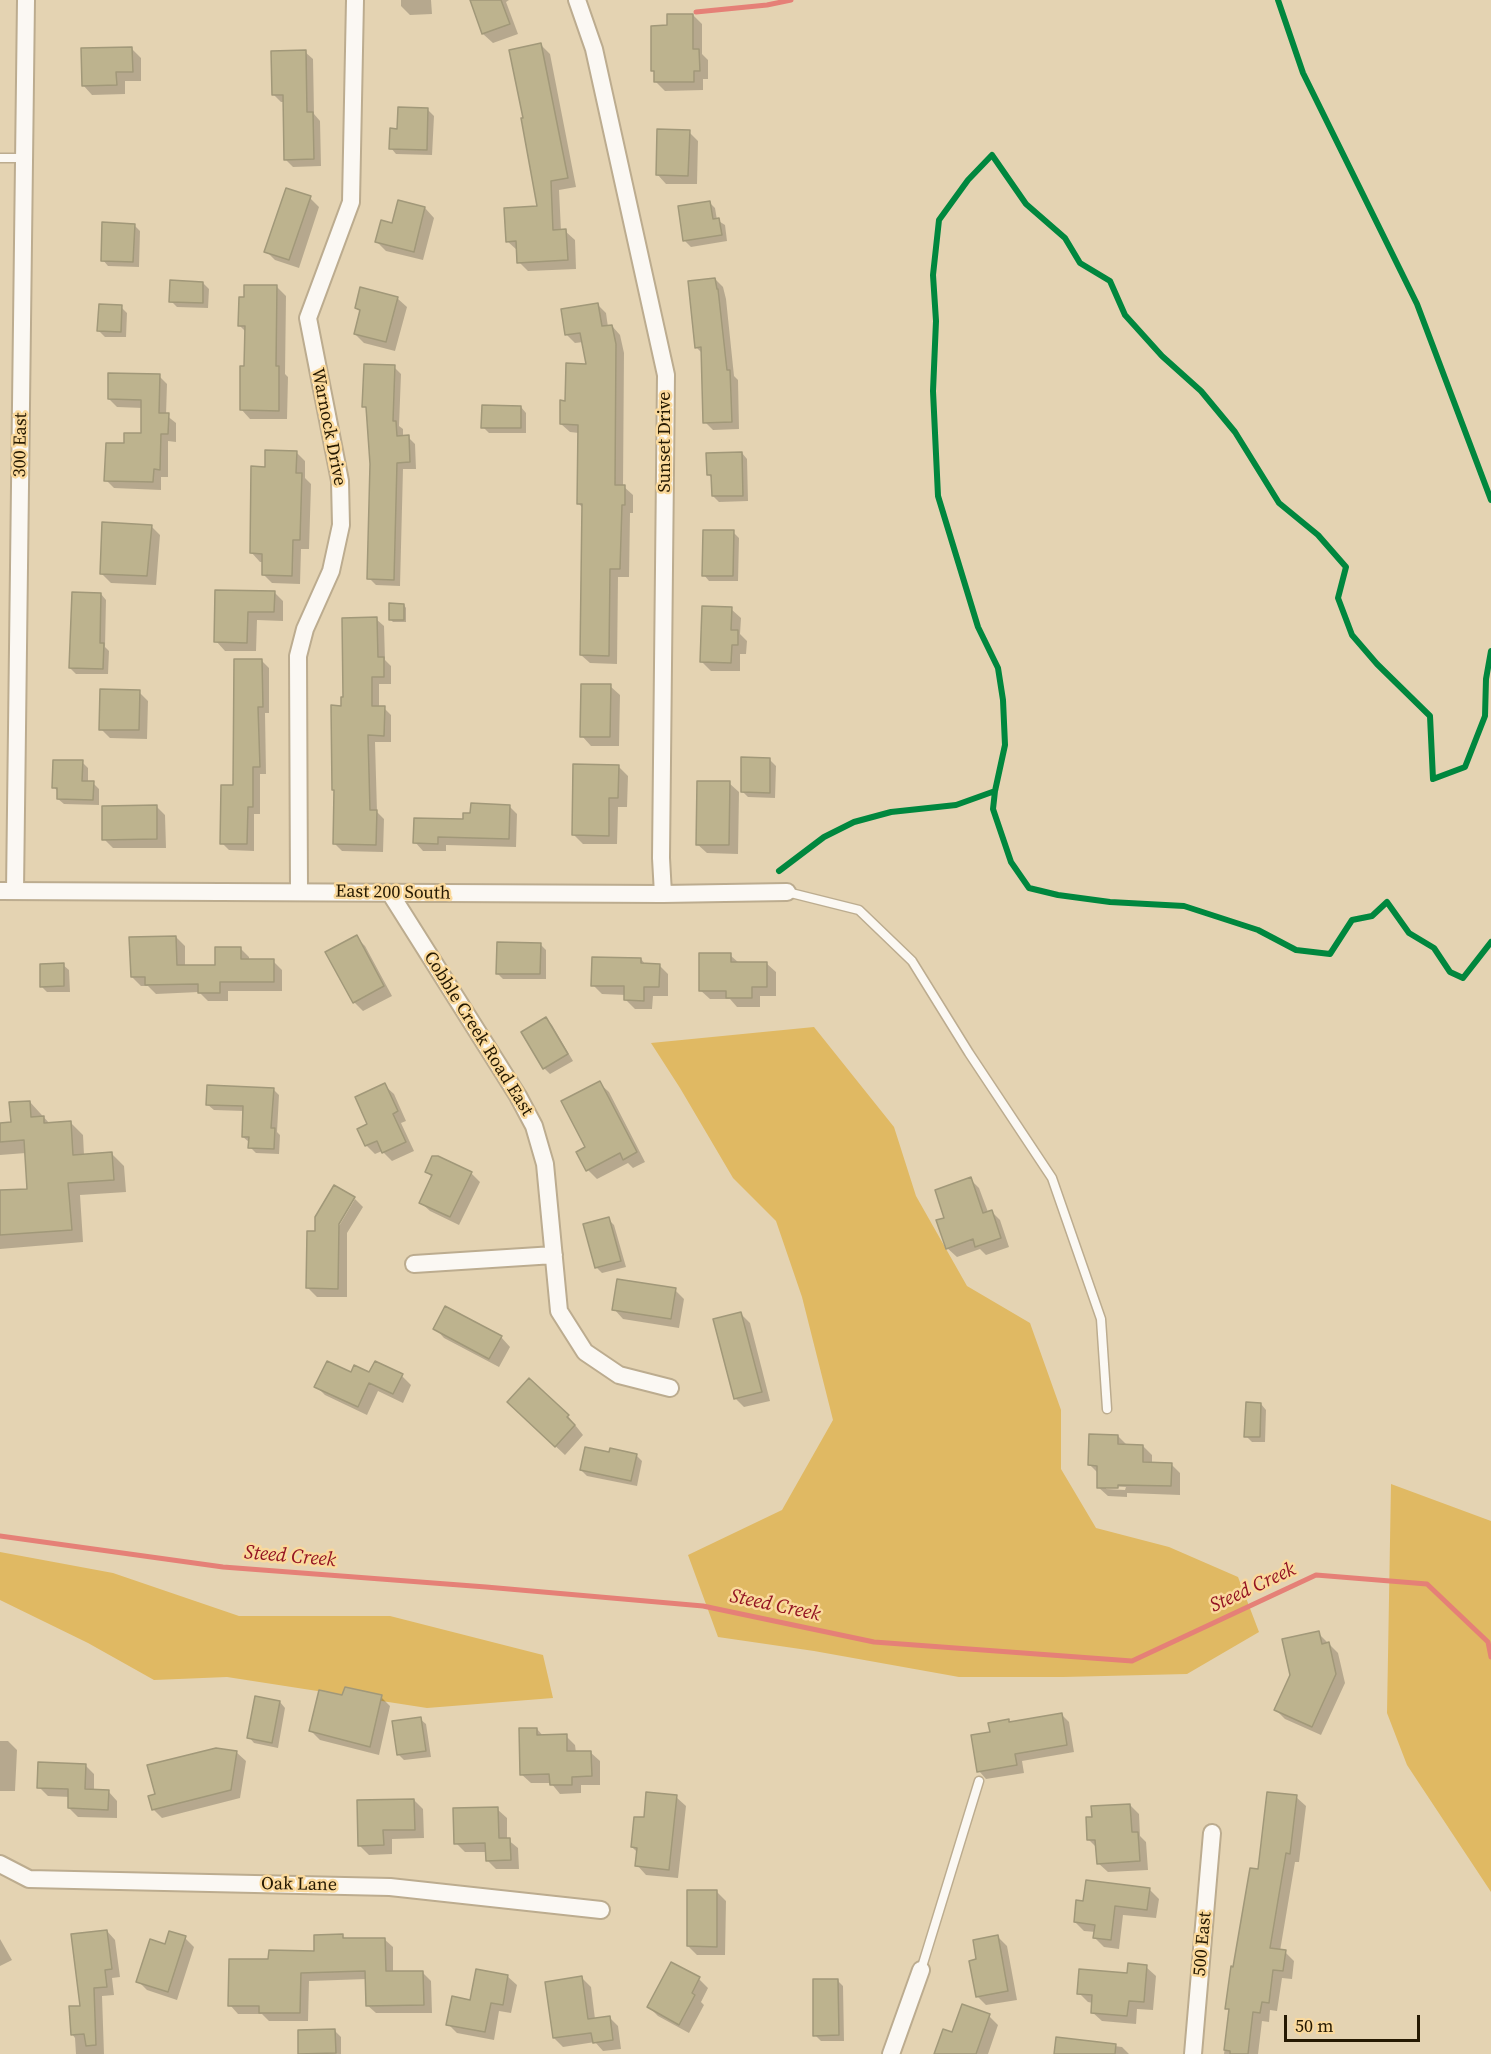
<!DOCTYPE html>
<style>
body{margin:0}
#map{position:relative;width:1491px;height:2054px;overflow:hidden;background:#e4d3b2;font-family:"Source Serif 4",serif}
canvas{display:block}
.scale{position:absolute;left:1284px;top:2015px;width:136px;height:27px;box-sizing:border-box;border:3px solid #251902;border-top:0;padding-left:8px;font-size:18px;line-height:21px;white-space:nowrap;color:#251902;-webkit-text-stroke:4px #fad99c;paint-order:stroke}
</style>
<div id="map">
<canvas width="1491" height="2054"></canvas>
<div class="scale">50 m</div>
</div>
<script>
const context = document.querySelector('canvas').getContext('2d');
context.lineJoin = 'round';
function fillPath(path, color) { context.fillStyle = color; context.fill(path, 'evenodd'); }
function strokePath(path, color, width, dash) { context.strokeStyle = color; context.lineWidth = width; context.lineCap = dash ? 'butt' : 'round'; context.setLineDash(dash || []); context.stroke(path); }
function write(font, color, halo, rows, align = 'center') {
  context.font = font + ' "Source Serif 4",serif'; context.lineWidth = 5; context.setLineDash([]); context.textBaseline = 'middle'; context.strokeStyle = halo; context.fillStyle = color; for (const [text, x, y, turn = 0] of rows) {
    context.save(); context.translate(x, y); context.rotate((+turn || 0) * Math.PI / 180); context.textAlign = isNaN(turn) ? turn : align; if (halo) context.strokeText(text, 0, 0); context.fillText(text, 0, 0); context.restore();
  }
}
const green = new Path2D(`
 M814 1027 894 1127 916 1196 967 1286 1030 1323 1061 1410V1469L1096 1528 1169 1547 1238 1577 1259 1632 1187 1674 1063 1677H959L814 1651 718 1637 688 1555 782 1510 833 1420 802 1297 776 1221 733 1178 680 1088 651 1043Z
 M1391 1484 1491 1521V1892L1407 1765 1387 1713Z
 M0 1552 113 1573 239 1616H390L543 1655 553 1698 427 1708 227 1677 154 1680 88 1643 0 1600Z`);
const shadow = new Path2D(`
 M401 0H431L432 14 410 15 401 6Z
 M471 0H509L506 2 518 34 493 43 483 34Z
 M693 15 702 24V54L708 60V79H703V90L665 91 656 82V73L653 70 669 27Z
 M541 45 550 54 576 187 559 190 561 231H565L575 240 576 269 528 271 519 262 517 250 507 241 539 208Z
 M132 49 141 58V81H125V94L92 95 83 85Z
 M305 52 313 59 314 114 320 121 321 166 293 167 285 159V102H281L274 95Z
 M428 110 434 116 432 155 396 154 391 148 398 130Z
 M689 132 698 141 697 184H666L657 174Z
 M310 198 319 207 299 268 275 260 266 251Z
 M399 202 425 208 434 218 423 260 386 251 377 242 393 225Z
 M710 203 715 208 717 220 725 225 727 241 691 247 685 241Z
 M134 225 140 231 139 267 108 266 103 260Z
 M715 279 723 287 726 299 734 376 738 380 739 429 713 430 705 422 703 354 696 347Z
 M203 283 209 289 208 308 177 307 171 301Z
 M277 287 286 296 285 374 288 377 287 419H250L241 409 246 368V332L240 326Z
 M397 298 407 307 395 351 364 343 355 334 361 312 356 308Z
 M597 304 606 313 608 327 612 326 620 335 624 353 623 486 633 495V513H630L629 577H618L617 664 590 663 581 655 584 509 578 503 579 433 570 432 561 424 566 402 588 365 583 342 575 343 566 334Z
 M121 307 127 313 126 337H105L99 331Z
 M394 367 401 374 399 426 403 429V437H408L415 444 416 469H403L400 586 376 585 369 578 372 464 368 410 364 406Z
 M159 376 167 384 166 415 176 423V442L168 441V477H161V490L114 488 106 480 125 445 142 435 143 408 117 407 109 399Z
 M521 407 526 413V433H489L483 427Z
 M296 452 305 461V478L311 484 309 549H301L300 584 272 583 263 574 264 562H260L251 552 266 468Z
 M742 453 747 459 748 501 719 502 713 496V479L708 474Z
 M151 526 160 535 156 585 111 583 102 574Z
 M733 532 739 538 738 581H709L704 575Z
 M217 591 274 592 283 601V621L257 620 256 651H225L216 641Z
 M101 594 106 600 105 647 109 651 108 674H76L70 668Z
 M404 605 406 608V622H393L390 619Z
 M731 609 741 618 740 634 747 641 746 654H740V671H711L701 661Z
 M376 619 384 626 385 660 391 666V684H379V708H384L391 715V742H375L377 812 384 819 383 852 342 851 334 843 336 792 333 790 343 707Z
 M262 661 269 668V713H265L266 774H260V814H254V851L229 850 222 843Z
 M610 686 620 695 619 746H591L582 736Z
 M139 692 148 701 147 739 110 738 101 729Z
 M770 760 776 766 775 798 748 797 742 791Z
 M82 762 88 768V783H93L99 789V805L64 804 58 799V792L54 787Z
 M618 766 628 776 627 807H618L617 844H583L574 835Z
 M729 783 739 792 738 854 707 853 697 844Z
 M156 806 165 815 166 848H113L104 839Z
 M509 806 517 814 516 847 446 845V851H423L415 842 464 821 472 814Z
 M176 937 185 946V966H217L240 948 249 957V961H273L282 970V991H228V1001H208L199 992 156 994 148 986H141L132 977Z
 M356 937 365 946 392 996 363 1011 354 1002Z
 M540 944 546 950V979H503L497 973Z
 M730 955 739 963H766L776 972V996H760V1007H737L730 999H710L700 990Z
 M641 959 646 965H659L668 974V996H653L652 1009H635L626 1000V995L602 994 593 985Z
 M63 965 69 970 70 992H47L41 986Z
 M546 1019 552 1025 573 1061 550 1074 544 1068Z
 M599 1083 609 1092 645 1162 633 1168 628 1163 597 1179 588 1170Z
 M384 1085 394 1094 406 1121 401 1123 414 1151 392 1161 382 1151 375 1154 366 1145 369 1125Z
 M273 1089 279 1095 277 1132 280 1135 279 1154 256 1153 250 1147 249 1142 243 1137 244 1111 214 1110 208 1105Z
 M30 1102 50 1124 71 1123 83 1135 84 1155 112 1154 124 1166 126 1192 80 1195 83 1242 0 1249V1192L29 1190 26 1153 0 1155V1125L12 1124Z
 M426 1171 471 1173 480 1182 459 1225 430 1211 420 1202 432 1177Z
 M970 1179 979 1188 988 1212 991 1211 1000 1220 1009 1247 986 1255 980 1249 957 1257 947 1248 946 1219Z
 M355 1199 363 1207 347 1233V1297H317L308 1288 334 1229 336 1231Z
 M608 1219 614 1225 626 1267 602 1273 596 1267Z
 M675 1290 684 1299 679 1328 623 1319 614 1309Z
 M741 1314 750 1323 770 1401 744 1407 735 1398Z
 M435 1328 501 1337 510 1347 499 1367 444 1338Z
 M352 1374 402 1376 411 1385 403 1403 378 1391 367 1415 325 1395 316 1386Z
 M1261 1404 1266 1410 1265 1442H1252L1246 1436Z
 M518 1411 568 1416 583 1435 565 1455Z
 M1118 1436 1127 1445 1143 1446 1152 1455V1464H1171L1180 1473V1495L1127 1493V1497L1108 1496 1098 1487 1099 1474 1090 1465ZM1106 1486 1126 1487 1125 1490 1106 1489Z
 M610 1454 636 1455 642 1461 637 1486 587 1476 581 1470Z
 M1318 1633 1338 1653 1345 1683 1321 1735 1285 1719 1276 1710Z
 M344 1697H381L390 1706 379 1755 320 1740 311 1731Z
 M280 1702 285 1708 278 1748 254 1743 249 1737Z
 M1061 1714 1069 1722 1074 1752 1022 1761 1024 1773 986 1779 979 1771 991 1734 1008 1721 1011 1723Z
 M420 1719 426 1724 431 1757 404 1760 399 1755Z
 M537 1729 544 1737 566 1736 575 1745 576 1753 590 1752 600 1761V1785H581V1793L560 1794 551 1783H531L521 1774Z
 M0 1741H8L17 1750 15 1791H0Z
 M236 1752 246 1761 240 1798 162 1818 153 1809 157 1795Z
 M85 1765 94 1774V1791H108L117 1801V1818L78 1817 69 1808 70 1797 48 1796 39 1787Z
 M676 1797 686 1806 678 1878 646 1875 637 1865 638 1853 632 1847 645 1819Z
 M1296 1797 1306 1806 1299 1862H1295L1280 1951 1285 1952 1294 1961 1292 1979 1282 1978 1277 2011 1270 2010 1269 2022 1262 2021 1258 2054H1224L1230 2012 1227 2008 1234 1968 1259 1871Z
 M414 1800 423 1809 424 1838 392 1839V1854L369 1855 359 1845Z
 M1130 1805 1139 1814 1140 1836 1146 1842 1148 1870 1108 1872 1098 1863 1097 1848 1089 1840Z
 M497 1809 507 1818V1839L518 1848 519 1869H496L487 1860V1852H465L456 1843Z
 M1149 1889 1159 1899 1156 1918 1123 1915 1119 1949 1104 1947 1095 1938 1096 1932 1084 1931 1075 1922 1085 1903Z
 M717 1892 726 1901 725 1955H697L688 1946Z
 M107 1931 115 1940 120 1977 112 1978 114 1995 102 1996 104 2054H76L75 2038 72 2034Z
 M342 1935 346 1940 384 1939 393 1947V1973H423L431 1981 432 2013H376L367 2005V1979L309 1981 308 2021H269L262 2014H238L230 2005 270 1961 316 1952Z
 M998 1937 1007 1946 1017 2000 986 2005 977 1996 978 1960Z
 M185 1938 194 1947 177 2000 147 1990 138 1981 166 1946Z
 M0 1939 12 1960 0 1966Z
 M672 1964 699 1979 708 1988 701 2002 704 2005 689 2033 658 2016 649 2007Z
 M1146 1967 1156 1976 1153 2010 1137 2009 1136 2024 1102 2021 1092 2012 1093 2003 1088 2002 1079 1993Z
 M507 1976 517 1985 511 2013 499 2011 494 2040 457 2033 448 2024Z
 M582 1978 591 1987 595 2019 609 2017 618 2026 621 2049 603 2051 595 2042 563 2047 554 2038Z
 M837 1980 843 1986 844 2041H821L815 2035Z
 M989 2016 998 2025 988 2054H935L953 2034Z
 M335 2031 341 2037V2054L300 2053Z
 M1057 2039 1122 2047 1129 2054H1056Z`);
const stream = new Path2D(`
 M696 12 767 5 791 0
 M0 1536 223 1567 486 1587 703 1606 874 1642 1132 1661 1316 1575 1427 1584 1488 1642 1491 1657`);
const building = new Path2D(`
 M470 0H501L510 24 482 34Z
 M667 14H693V49H699L700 71H694V82H654V71H651V26L667 25Z
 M541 43 568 178 551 181 553 230 566 229 568 260 517 263 516 241 506 242 504 208 537 206 521 118H523L509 50Z
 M132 47 133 72H116L117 85 82 86 81 48Z
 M306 50 307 112H313L314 159 284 160 283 95H272L271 51Z
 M398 107 428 108 427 150 389 149 390 128 397 129Z
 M657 129 690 130 688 176 656 175Z
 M286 188 311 196 289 260 264 252Z
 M398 200 425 207 414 252 375 242 381 220 392 223Z
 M710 201 713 219 719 218 722 235 683 241 678 206Z
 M102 222 135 224 133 262 101 261Z
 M715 278 717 289H718L727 370H730L732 422 703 423 701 347 695 348 688 281Z
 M170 280 203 282V303L169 302Z
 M244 285H277L276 366H279V411L240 410V366H244L245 326H238L239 297H244Z
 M360 287 398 297 386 342 354 334 360 310 355 308Z
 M598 303 602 326 612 325 616 344 615 485H625V505H622L620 569H610L609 656 580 655 582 504H577L578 425 560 424V400L565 401 566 363 586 364 580 333 565 335 561 309Z
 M99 304 122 305 121 332 97 331Z
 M364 364 395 365 393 421H396L397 436 409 435 410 462 397 463 394 580 367 579 370 464 366 407H362Z
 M108 373 160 374 159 413H169L168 434H161L160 470 154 469 153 482 104 481 106 443H124V433H141V400L108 399Z
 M482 405 521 406V428H481Z
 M265 450 297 451 296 473H302L300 540H293L292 576 262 575V554L250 553 251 466 265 467Z
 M742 452 743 496H712L711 475H707L706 453Z
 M102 522 152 525 147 576 100 574Z
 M703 530H734L733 576H702Z
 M215 590 275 591 274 612H248L247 643 214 642Z
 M72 592 101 593 100 643H104L103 669 69 668Z
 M389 603 404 604V620H389Z
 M702 606 732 607 731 630H738V645H732L731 663 700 662Z
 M377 617 378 657H384V677H372V706H385L384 736 368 735 370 810H377L376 845 333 844 334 790H332L331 705 341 706V697H343L342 618Z
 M234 659H262L263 707H258L260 767H253V807H248L247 844H220L221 785H233Z
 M581 684H611L610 737H580Z
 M100 689 140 690 139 730H99Z
 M741 757 770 758V793L741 792Z
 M53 760H83L82 781H94L93 800 57 799V788H52Z
 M573 764 619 765 618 798H609V836L572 835Z
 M697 781H730L729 845H696Z
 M471 803 510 805 509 839 438 837V844L413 843 414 818 463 819V813H470Z
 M157 805V839L102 840V806Z
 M357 935 384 986 353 1003 325 952Z
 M176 936 177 965H215V947H241V959H274V982H220V993H198V984L145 985V977H131L129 937Z
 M497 942 541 943 540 974H496Z
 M699 953H731V962H767V987H752V998H726V991H699Z
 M592 957 641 958V963L660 964 659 987H644V1001L624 1000V986H591Z
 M64 963V986L40 987V964Z
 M546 1017 568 1054 543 1069 521 1032Z
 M600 1081 637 1152 623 1160 620 1153 586 1171 576 1152 585 1147 561 1101Z
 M385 1083 398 1111 393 1114 406 1142 382 1153 377 1141 365 1146 357 1129 367 1124 355 1097Z
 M207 1085 274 1088 271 1128H275L274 1149 248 1148 249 1137H242L243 1106 206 1105Z
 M30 1101 31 1117 44 1116V1123L71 1121 73 1155 112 1152 114 1180 68 1183 72 1230 0 1235V1190L27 1189 24 1140 0 1142V1123L11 1122 9 1102Z
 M432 1156H438L472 1172 450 1217 419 1203 432 1175 425 1172Z
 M971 1177 983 1213 992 1210 1001 1238 975 1247 973 1239 946 1249 936 1220 944 1218 935 1190Z
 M334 1185 355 1197 339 1224 338 1289 306 1288 307 1231H315V1217Z
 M609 1217 621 1261 595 1268 583 1224Z
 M617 1279 676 1288 671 1319 612 1310Z
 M445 1306 502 1336 489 1359 433 1329Z
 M741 1312 762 1392 734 1399 713 1319Z
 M327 1361 351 1372 354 1365 369 1372 375 1361 403 1374 393 1394 369 1383 358 1407 314 1387Z
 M529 1378 569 1415 567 1417 575 1425 555 1447 507 1402Z
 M1246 1402 1261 1403 1260 1437H1244Z
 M1089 1434 1118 1435V1444L1143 1445V1462L1172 1463 1171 1486 1118 1485V1488H1097V1466L1088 1465Z
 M585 1447 609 1452 610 1448 637 1454 631 1481 580 1470Z
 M1319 1631 1322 1644 1329 1642 1336 1674 1312 1727 1274 1710 1290 1675 1282 1639Z
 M345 1687 382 1695 370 1747 309 1731 319 1690 342 1695Z
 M255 1696 280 1701 272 1743 247 1738Z
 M1062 1713 1067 1745 1015 1754 1017 1765 977 1772 971 1735 990 1732 988 1723 1009 1719V1722Z
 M421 1717 426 1751 397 1755 392 1721Z
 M519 1728H537V1735L567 1734V1751H591L592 1776 572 1777V1785H550L549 1774 520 1775Z
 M216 1748 237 1751 231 1790 152 1810 148 1796 155 1794 147 1765Z
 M38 1762 86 1764 85 1789 109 1790 108 1810 68 1808V1789L37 1788Z
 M646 1792 677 1795 669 1870 635 1866 637 1848 631 1847 634 1817H644Z
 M1267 1792 1297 1795 1290 1854 1286 1853 1270 1948 1286 1950 1283 1971 1273 1970 1269 2003 1262 2002 1260 2013 1253 2012 1248 2054H1230V2051L1224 2050 1229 2009H1225L1231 1966 1233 1967 1250 1868 1258 1869Z
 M414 1799 415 1830H383L384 1845 358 1846 357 1800Z
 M1130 1804 1132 1832H1138L1140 1861 1097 1864 1095 1840H1087L1086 1817H1092L1091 1806Z
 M498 1807 499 1838H510L511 1860 486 1861 485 1843 454 1844 453 1808Z
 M1086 1880 1150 1888 1147 1910 1115 1906 1111 1940 1093 1938 1095 1925 1074 1922 1076 1900 1083 1901Z
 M687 1890H717V1947L687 1946Z
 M107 1930 112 1969 105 1970 107 1987 94 1988 96 2045 86 2046 84 2034 71 2035 69 2006H80L71 1934Z
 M169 1931 186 1936 168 1992 136 1982 150 1939 165 1944Z
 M343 1934V1938H385L386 1971H423L424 2005 366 2006 365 1971 301 1973 300 2013H259V2006H228L229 1959H268L269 1950 314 1951V1935Z
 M998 1935 1008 1991 976 1997 969 1961 976 1959 973 1940Z
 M671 1962 700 1977 692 1993 695 1995 679 2025 647 2007Z
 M1128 1963 1147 1965 1144 2002 1129 2001 1127 2016 1091 2013 1092 1995 1077 1994 1079 1969 1127 1973Z
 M476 1969 508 1975 503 2005 491 2003 485 2032 446 2025 452 1996 470 2000Z
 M582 1976 588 2019 610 2016 613 2040 593 2043 591 2033 553 2038 545 1982Z
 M813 1979H838L839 2035 813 2036Z
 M962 2004 990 2014 976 2054H934L943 2029 952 2032Z
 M335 2029 336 2053 298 2054V2030Z
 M1056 2037 1116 2044 1115 2054H1054Z`);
const lane = new Path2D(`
 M0 158H24
 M787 892 859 910 912 961 969 1053 1052 1178 1101 1319 1107 1409
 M921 1970 979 1781`);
const street = new Path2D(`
 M577 0 594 49 666 375 661 858 663 894
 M0 891 663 894 787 892
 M15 891 26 0
 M299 891 298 656 305 629 331 571 341 525 340 481 308 318 351 202 355 0
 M390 893 518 1096 534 1126 545 1164 559 1311 585 1352 619 1375 670 1388
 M414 1264 554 1255
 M0 1864 29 1879 390 1887 601 1910
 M891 2054 921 1970
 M1193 2054 1212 1833`);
const cycleway = new Path2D(`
 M1278 0 1303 73 1417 304 1491 500
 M995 791 993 809 1011 862 1029 888 1058 895 1110 902 1184 906 1258 930 1296 950 1330 954 1352 920 1372 916 1387 902 1409 933 1434 948 1450 972 1463 978 1491 942
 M779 871 824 837 854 822 891 812 956 805 995 791 1005 745 1003 700 998 668 978 627 938 496 933 391 936 321 933 275 939 220 968 180 992 155 1026 204 1065 238 1080 263 1110 281 1125 315 1162 356 1201 391 1235 432 1279 503 1318 535 1346 567 1338 598 1352 635 1377 664 1430 716 1433 779 1465 767 1485 716 1486 679 1491 651`);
const streetNames = [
 ["Warnock Drive",328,427,79],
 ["Sunset Drive",665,442,-90],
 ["300 East",21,445,-89],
 ["East 200 South",393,893,1],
 ["Cobble Creek Road East",478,1034,58],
 ["Oak Lane",299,1885,1],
 ["500 East",1203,1944,-85]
];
const waterNames = [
 ["Steed Creek",290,1557,5],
 ["Steed Creek",1253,1588,-25],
 ["Steed Creek",775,1606,12]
];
fillPath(green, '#e0b963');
fillPath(shadow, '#0003');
strokePath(stream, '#e58077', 5);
fillPath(building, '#bdb38e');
strokePath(building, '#a19879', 1.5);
strokePath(lane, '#bcac8f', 11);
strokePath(street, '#bcac8f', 20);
strokePath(lane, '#fbf8f3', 8);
strokePath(street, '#fbf8f3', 16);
strokePath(cycleway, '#00873e', 6);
write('18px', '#251902', '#fad99c', streetNames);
write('italic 20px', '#931322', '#fad99c', waterNames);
</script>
